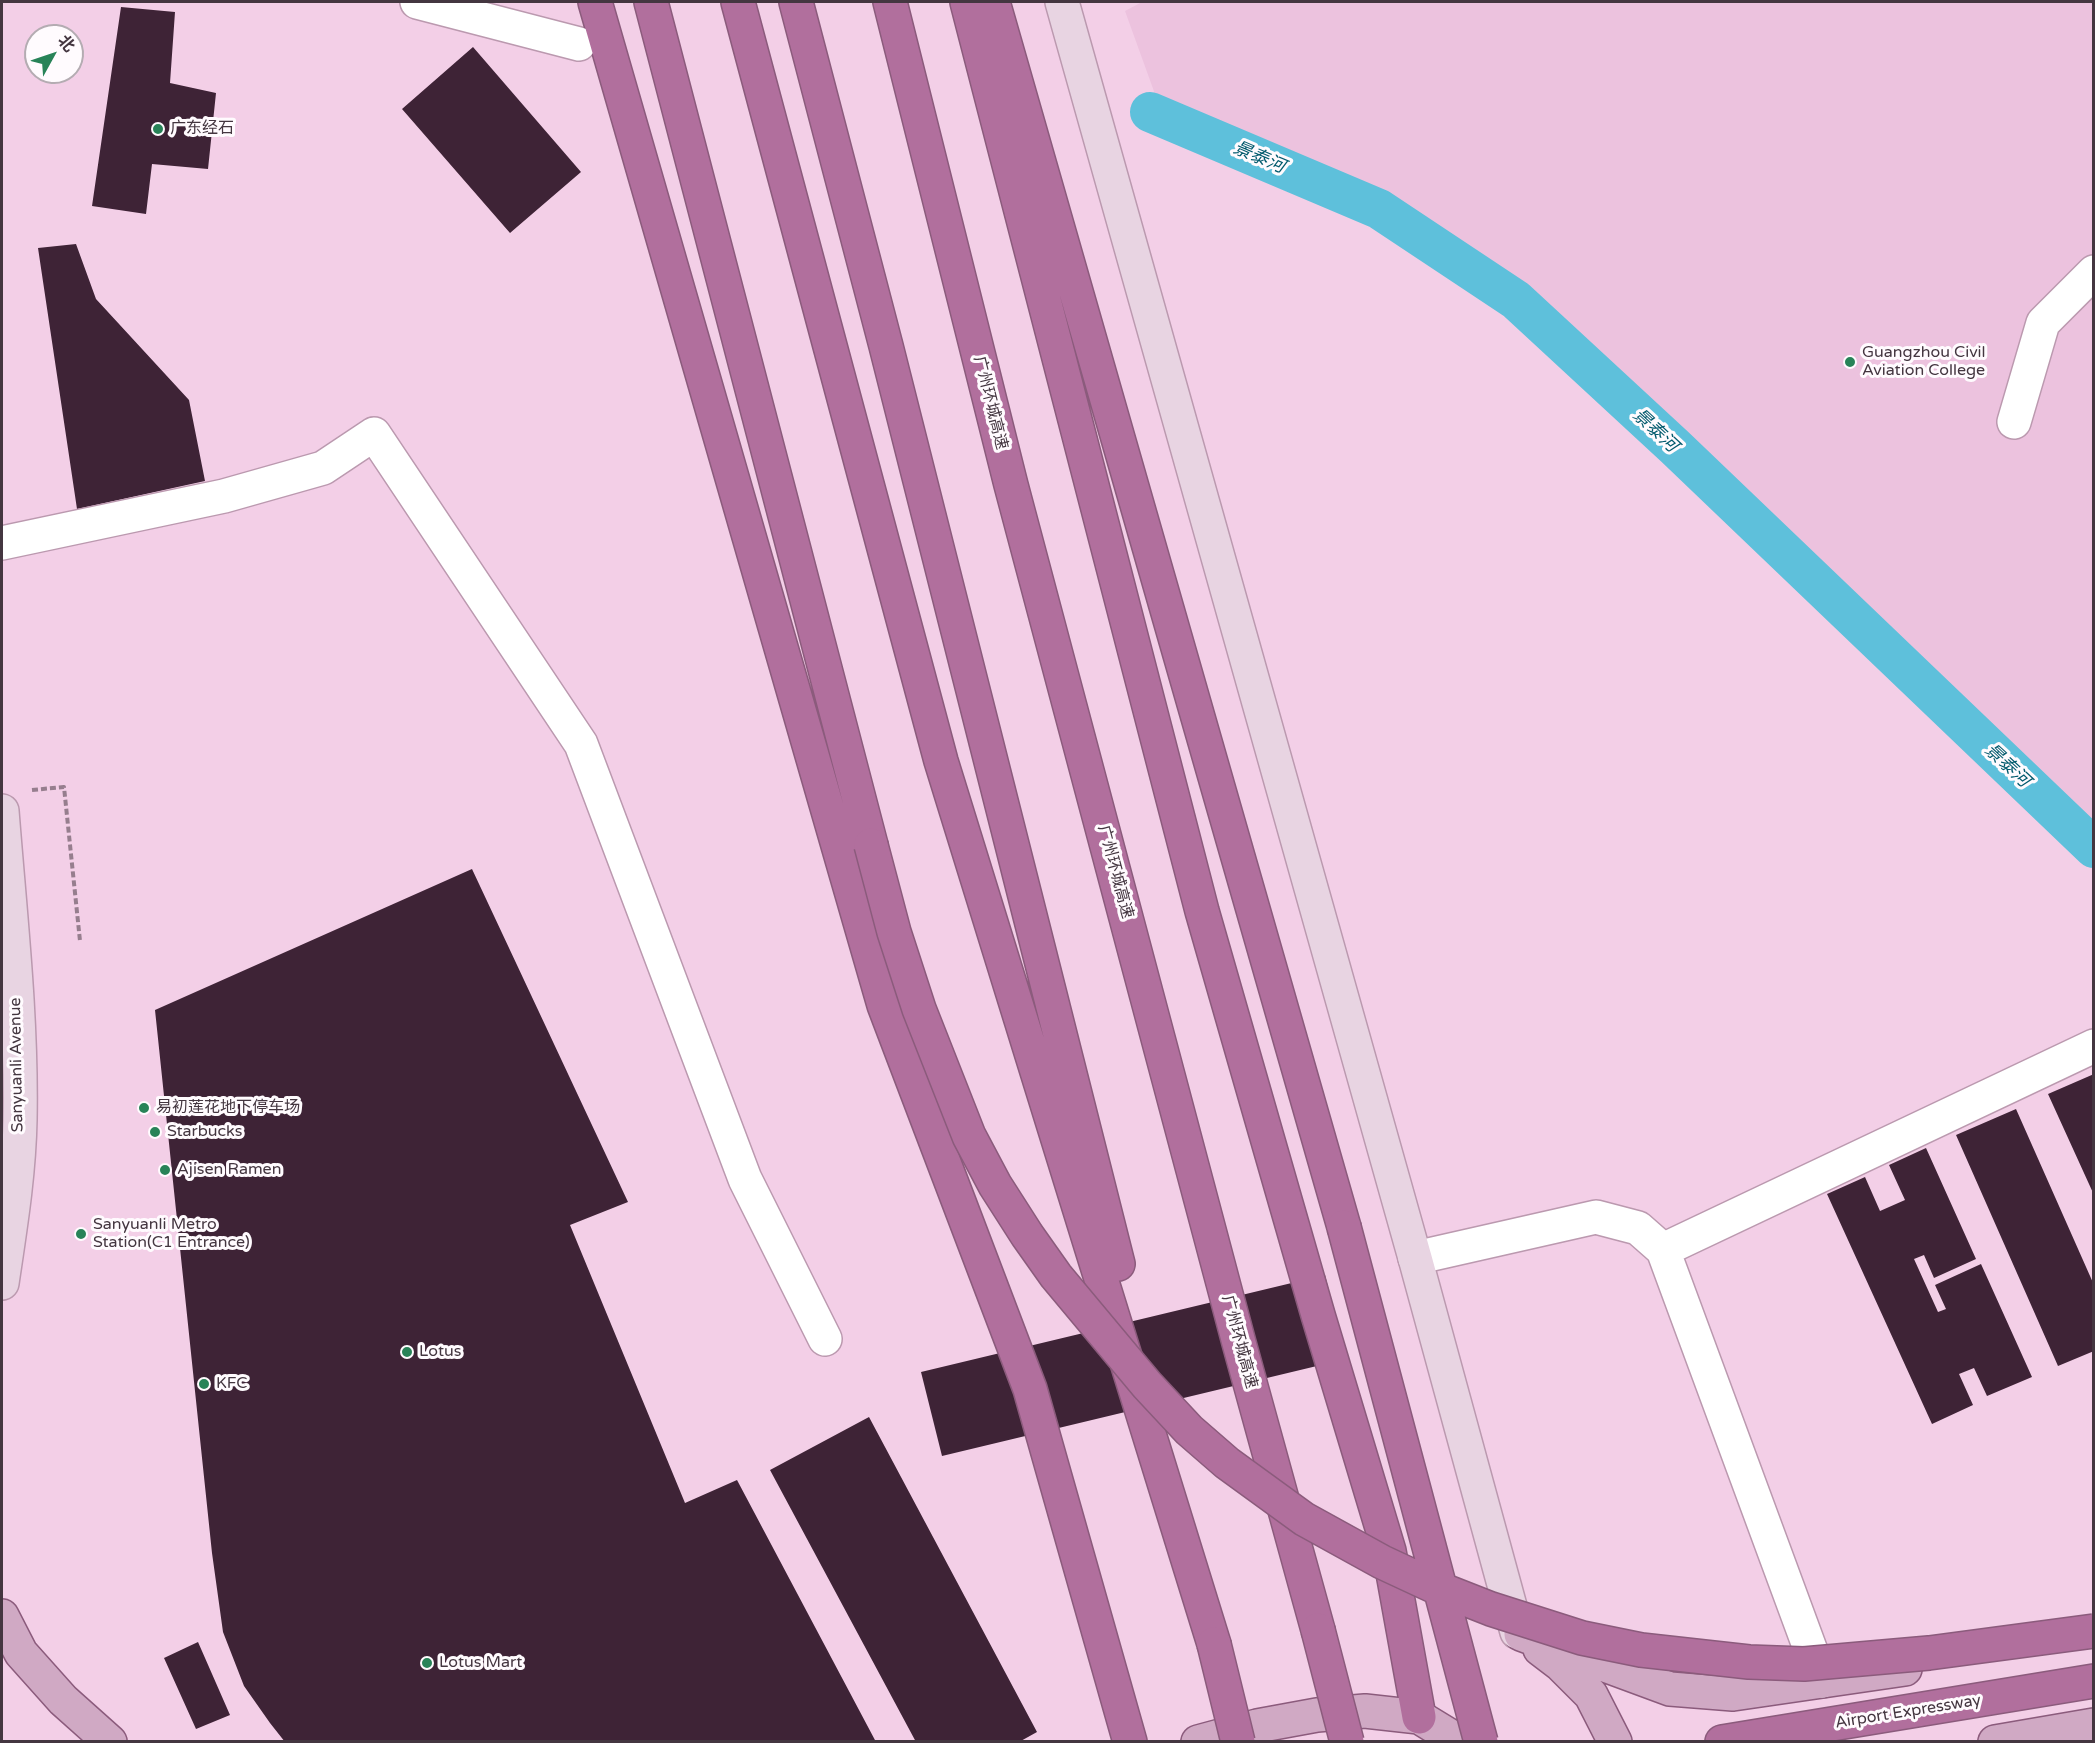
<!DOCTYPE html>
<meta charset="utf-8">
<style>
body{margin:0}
#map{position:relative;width:2095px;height:1743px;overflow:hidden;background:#f3cfe7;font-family:"Varela Round","Noto Sans SC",sans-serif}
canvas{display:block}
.frame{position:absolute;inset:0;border:3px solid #443640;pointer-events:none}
.north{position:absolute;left:24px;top:24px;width:60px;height:60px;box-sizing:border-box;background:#fffbfe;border:2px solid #b4acb2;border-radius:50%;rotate:50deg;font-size:16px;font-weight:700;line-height:24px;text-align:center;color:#443640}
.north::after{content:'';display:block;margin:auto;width:21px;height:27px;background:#288358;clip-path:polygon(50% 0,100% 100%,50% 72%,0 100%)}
</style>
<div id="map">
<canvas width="2095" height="1743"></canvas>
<div class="frame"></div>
<div class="north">北</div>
</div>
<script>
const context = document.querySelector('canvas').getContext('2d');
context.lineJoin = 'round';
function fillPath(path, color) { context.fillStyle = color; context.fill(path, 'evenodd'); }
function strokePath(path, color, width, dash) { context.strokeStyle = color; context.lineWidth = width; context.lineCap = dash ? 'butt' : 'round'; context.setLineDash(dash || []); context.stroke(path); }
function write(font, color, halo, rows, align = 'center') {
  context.font = font + ' "Varela Round","Noto Sans SC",sans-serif'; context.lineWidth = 6; context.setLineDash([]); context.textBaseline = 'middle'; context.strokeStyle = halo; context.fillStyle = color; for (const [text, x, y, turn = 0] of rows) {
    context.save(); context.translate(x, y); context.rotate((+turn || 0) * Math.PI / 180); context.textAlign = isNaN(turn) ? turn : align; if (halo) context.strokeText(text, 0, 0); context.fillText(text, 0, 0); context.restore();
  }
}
const built = new Path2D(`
 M1142 2H2093V829L1526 286 1389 202 1160 108 1125 11Z`);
const canal = new Path2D(`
 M1150 112 1379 209 1516 300 1675 447 2094 848`);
const building = new Path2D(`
 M121 7 175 12 170 83 216 93 208 169 152 164 146 214 92 206Z
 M473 47 581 172 510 233 402 109Z
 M76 244 96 299 189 400 205 481 77 509 38 248Z
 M472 869 628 1202 570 1225 685 1503 737 1480 876 1742H285L270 1723 244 1686 223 1632 212 1553 155 1010Z
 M2094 1074V1195L2048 1094Z
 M2016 1109 2094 1285V1351L2058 1366 1956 1135Z
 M1926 1148 1976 1259 1934 1278 1924 1255 1914 1259 1938 1312 1946 1309 1935 1285 1981 1264 2032 1377 1987 1396 1974 1368 1959 1374 1973 1405 1932 1424 1827 1194 1865 1177 1880 1211 1905 1200 1889 1165Z
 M1325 1275 1346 1359 942 1456 921 1372Z
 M869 1417 1037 1732 1019 1742H916L770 1470Z
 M198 1642 230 1715 196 1729 164 1658Z`);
const path = new Path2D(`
 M32 790 64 787 80 941`);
const street = new Path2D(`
 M417 2 579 44
 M2014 422 2043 323 2094 272
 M2 543 224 496 323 468 374 434 581 744 745 1179 825 1339
 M1663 1250 2094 1046
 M1415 1258 1596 1217 1638 1228 1663 1250 1822 1681`);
const secondary = new Path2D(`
 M1062 2 1415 1258 1517 1632
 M2 811C10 914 22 1017 20 1120 19 1175 10 1229 2 1283`);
const primary = new Path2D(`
 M2 1616 21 1653 63 1700 110 1742
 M1521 1634 1670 1689 1733 1694 1905 1669
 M1540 1649 1561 1665 1591 1695 1615 1742
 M1198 1742 1257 1726 1317 1715 1365 1711 1419 1717 1460 1742
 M1995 1742 2094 1725`);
const highway = new Path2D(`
 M595 2 884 1005 1030 1389 1130 1742
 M651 2 871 845
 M738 2 941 761 1214 1644
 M796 2 886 346 1118 1264
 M890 2 1011 485 1239 1343 1318 1630
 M967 2 1202 911 1318 1315 1389 1551 1419 1717
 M993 2 1344 1227
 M1722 1742 2094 1681`);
const highwayBridge = new Path2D(`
 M871 845 894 932 919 1009 969 1136 995 1185 1027 1235 1056 1276 1147 1385 1189 1430 1227 1463 1304 1519 1382 1562 1440 1589 1491 1609 1582 1638 1641 1650 1749 1662 1804 1664 1929 1653 2094 1631
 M1344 1227 1481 1742
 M1318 1630 1347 1742
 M1214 1644 1238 1742`);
const markers = [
 [158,129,6,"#288358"],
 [1850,362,6,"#288358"],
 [144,1108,6,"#288358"],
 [155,1132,6,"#288358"],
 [165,1170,6,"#288358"],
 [81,1234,6,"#288358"],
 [407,1352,6,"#288358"],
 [204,1384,6,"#288358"],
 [427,1663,6,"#288358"]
];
const poiNames = [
 ["广东经石",170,129],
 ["Guangzhou Civil",1862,353],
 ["Aviation College",1862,371],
 ["易初莲花地下停车场",156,1108],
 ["Starbucks",167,1132],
 ["Ajisen Ramen",177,1170],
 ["Sanyuanli Metro",93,1225],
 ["Station(C1 Entrance)",93,1243],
 ["Lotus",419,1352],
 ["KFC",216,1384],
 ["Lotus Mart",439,1663]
];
const streetNames = [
 ["广州环城高速",990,403,76],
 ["广州环城高速",1115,872,75],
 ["Sanyuanli Avenue",17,1065,-91],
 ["广州环城高速",1239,1342,75],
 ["Airport Expressway",1908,1712,-9]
];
const waterNames = [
 ["景泰河",1259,158,23],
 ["景泰河",1655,431,43],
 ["景泰河",2007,766,43]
];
fillPath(built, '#ecc2de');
strokePath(canal, '#5ec0db', 40);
fillPath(building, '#3e2336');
strokePath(street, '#bb99af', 36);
strokePath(secondary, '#bb99af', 36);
strokePath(primary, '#8b5b7c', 36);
strokePath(highway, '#8b5b7c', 36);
strokePath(path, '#967e8e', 4, [6, 3]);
strokePath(street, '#fff', 33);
strokePath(secondary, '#e8d4e2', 33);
strokePath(primary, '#d0a9c4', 33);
strokePath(highway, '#b16f9d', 33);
strokePath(highwayBridge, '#8b5b7c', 36, []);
strokePath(highwayBridge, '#b16f9d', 33);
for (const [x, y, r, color] of markers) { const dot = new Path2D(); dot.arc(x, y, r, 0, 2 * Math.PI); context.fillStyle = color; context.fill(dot); strokePath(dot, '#fffbfe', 2); }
write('16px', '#443640', '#fffbfe', poiNames, 'left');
write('16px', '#443640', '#fffbfe', streetNames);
write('italic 18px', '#025a6d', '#fffbfe', waterNames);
</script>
